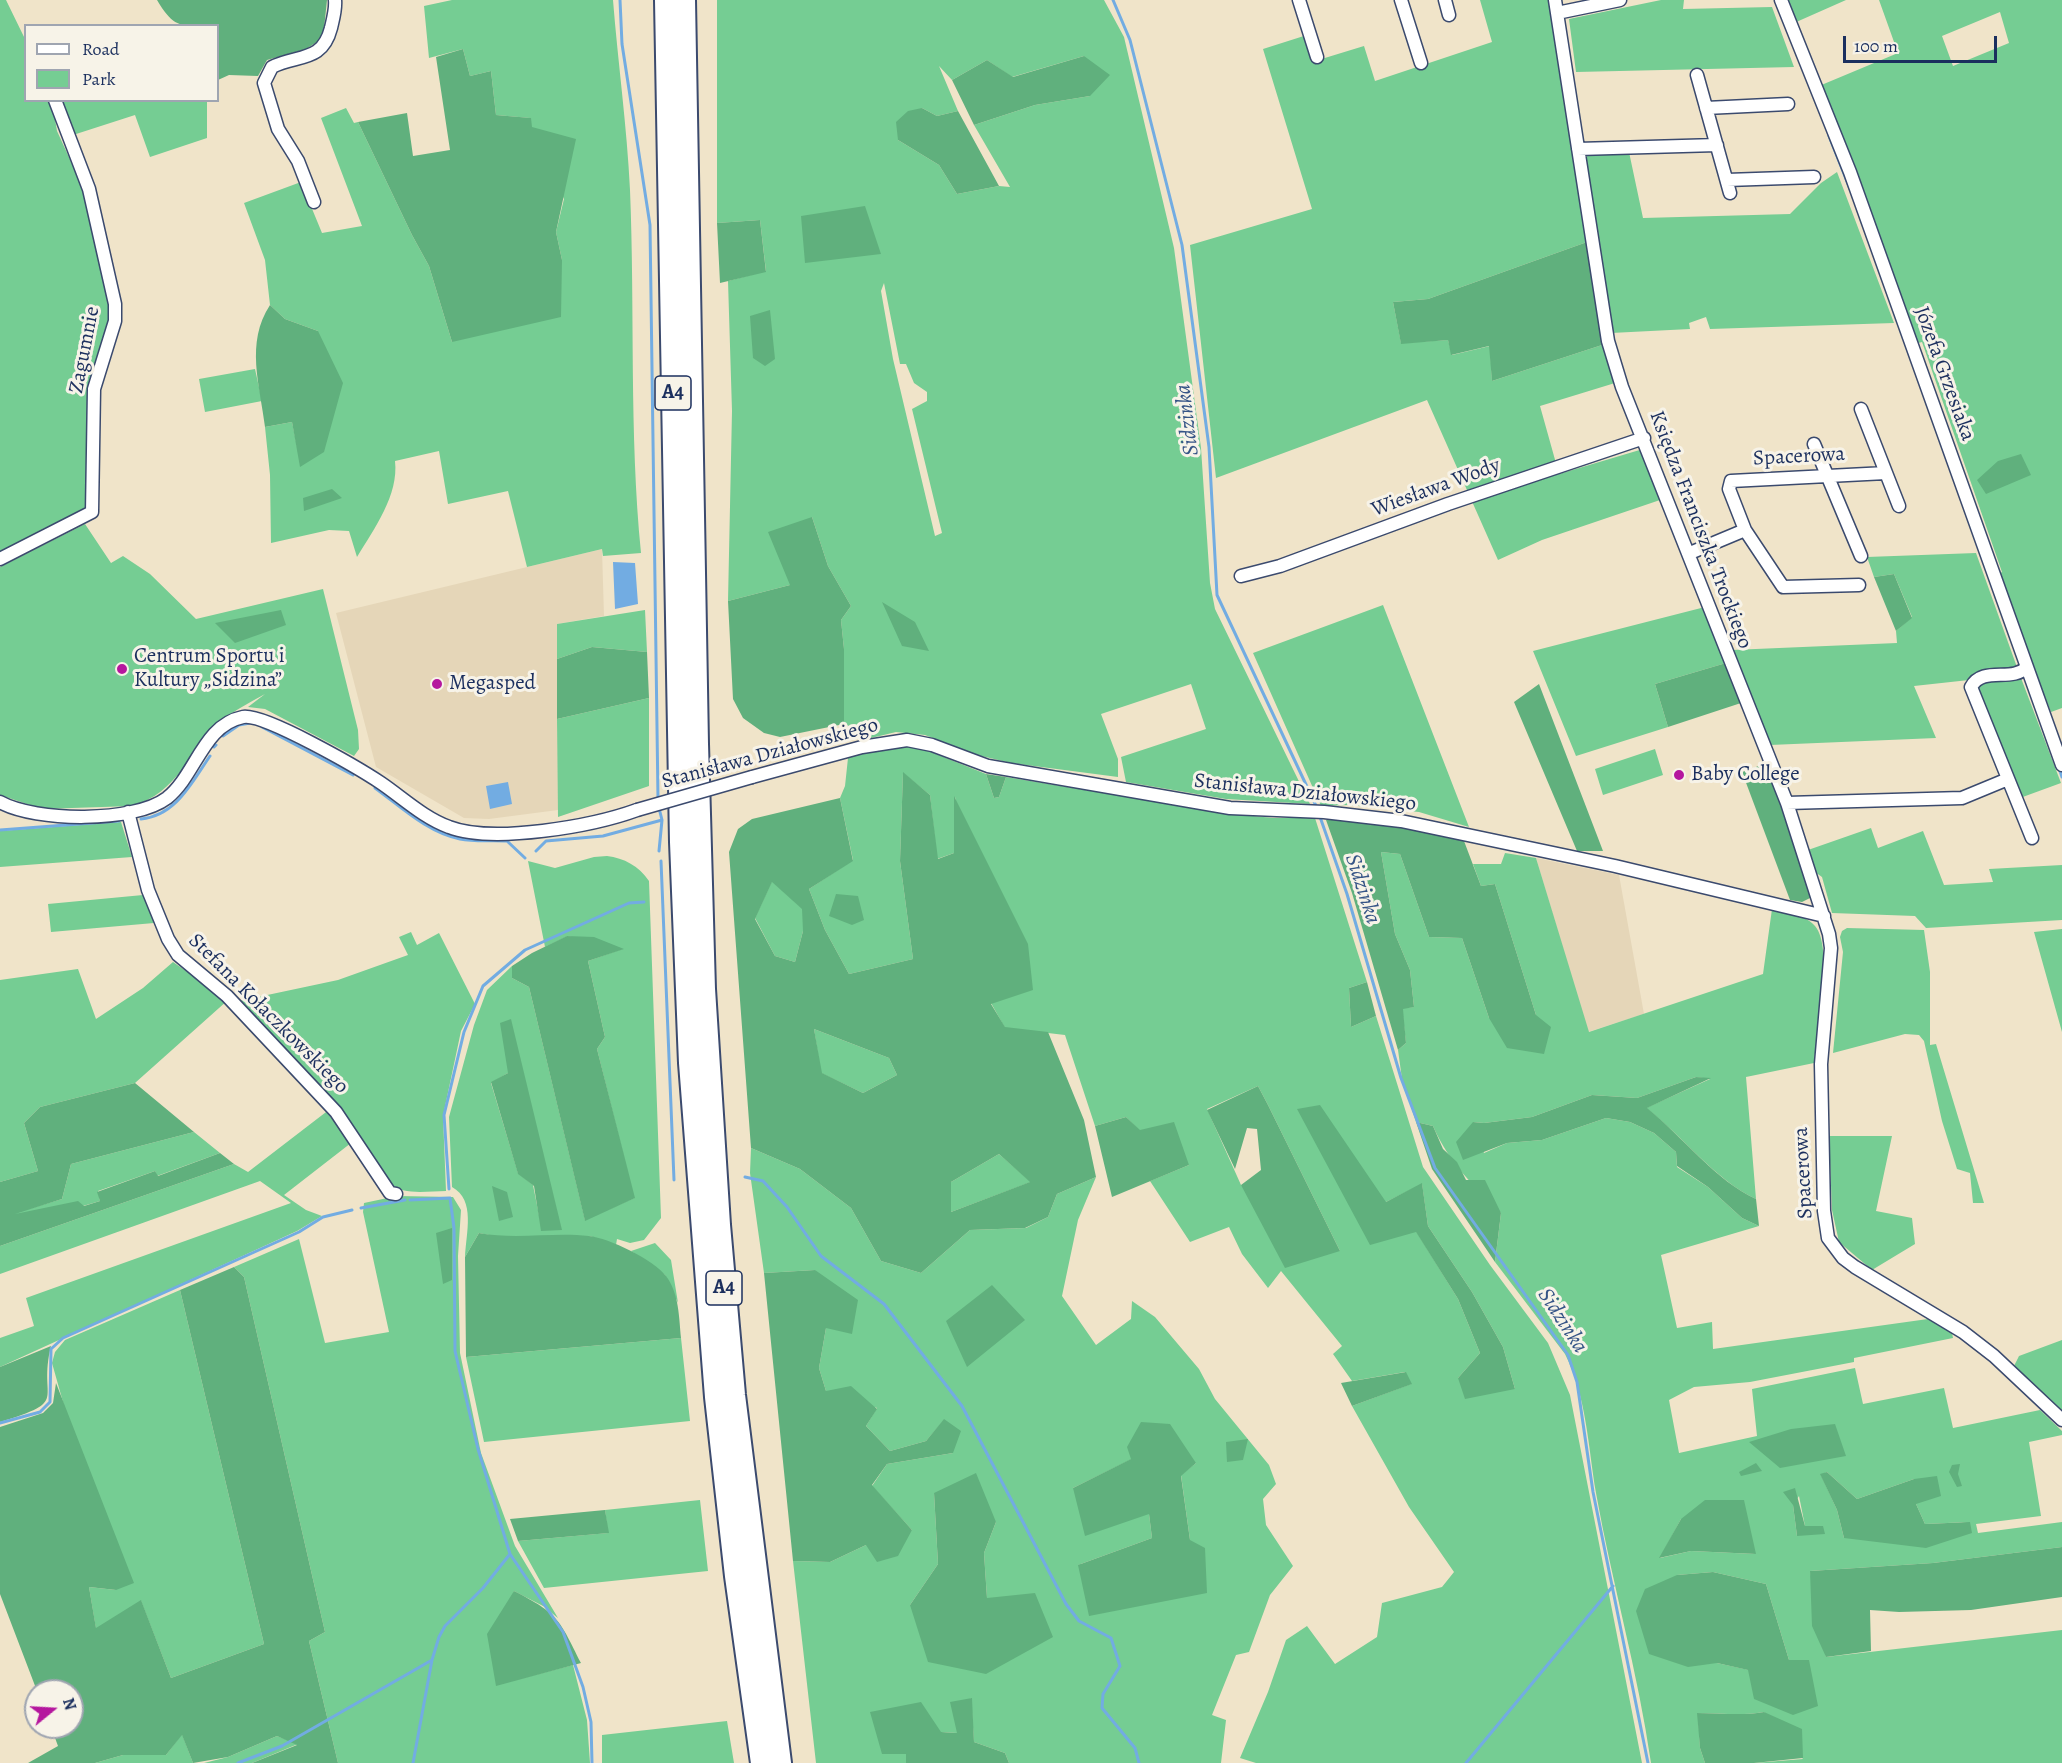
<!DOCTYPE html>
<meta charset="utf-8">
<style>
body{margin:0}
#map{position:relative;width:2062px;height:1763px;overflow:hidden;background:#f0e4c9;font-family:Alegreya,serif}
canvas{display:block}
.legend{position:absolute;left:24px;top:24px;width:195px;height:78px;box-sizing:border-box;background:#f7f3e8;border:2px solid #9fa5b1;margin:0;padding:8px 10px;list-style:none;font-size:18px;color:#1b2f5e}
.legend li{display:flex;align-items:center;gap:12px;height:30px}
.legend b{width:30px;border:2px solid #9fa5b1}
.north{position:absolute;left:24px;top:1679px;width:60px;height:60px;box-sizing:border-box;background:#f7f3e8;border:2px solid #9fa5b1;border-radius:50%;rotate:72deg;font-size:16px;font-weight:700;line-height:24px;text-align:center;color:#1b2f5e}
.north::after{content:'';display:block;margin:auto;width:21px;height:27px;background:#b5179e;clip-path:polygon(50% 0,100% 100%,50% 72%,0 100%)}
.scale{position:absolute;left:1843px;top:36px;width:154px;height:27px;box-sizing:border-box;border:3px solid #1b2f5e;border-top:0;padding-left:8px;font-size:18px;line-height:21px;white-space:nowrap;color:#1b2f5e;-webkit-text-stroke:4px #f7f3e8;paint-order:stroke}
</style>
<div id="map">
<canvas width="2062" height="1763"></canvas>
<ul class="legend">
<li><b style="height:8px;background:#fff"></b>Road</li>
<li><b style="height:16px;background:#75cd93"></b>Park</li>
</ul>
<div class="north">N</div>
<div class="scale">100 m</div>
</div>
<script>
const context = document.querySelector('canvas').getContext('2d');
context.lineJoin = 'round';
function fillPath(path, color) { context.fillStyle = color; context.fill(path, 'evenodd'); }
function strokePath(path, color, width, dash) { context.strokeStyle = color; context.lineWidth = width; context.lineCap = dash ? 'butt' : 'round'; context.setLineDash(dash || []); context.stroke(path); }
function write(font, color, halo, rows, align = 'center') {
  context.font = font + ' Alegreya,serif'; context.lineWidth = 6; context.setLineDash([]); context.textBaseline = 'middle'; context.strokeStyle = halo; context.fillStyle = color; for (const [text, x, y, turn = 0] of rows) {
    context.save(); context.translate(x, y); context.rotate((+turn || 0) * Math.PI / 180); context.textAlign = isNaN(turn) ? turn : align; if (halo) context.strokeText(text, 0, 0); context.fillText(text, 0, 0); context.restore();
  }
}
const built = new Path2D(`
 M602 549 604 616 557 624 558 810 489 819 464 818 376 767 336 613Z
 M1536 858 1619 875 1644 1014 1588 1032Z`);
const green = new Path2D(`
 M0 0H6L25 39 26 100 52 101 57 131 83 188 111 304 88 453 85 512 0 552Z
 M452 0H613C618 63 627 127 630 190 635 311 629 432 641 553L603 556 602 549 527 567 508 491 448 504 439 451 395 461C399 495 374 529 357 557L349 531 329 530 271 543 270 475 265 427 292 422 301 466 318 331 285 319 270 305 265 260 244 203 301 182 322 233 362 226 321 118 346 108 354 123 358 122 412 235 429 266 452 342 562 260 556 232 564 199 531 127 530 118 496 115 491 71 470 76 463 49 429 58 424 6Z
 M717 0H1104L1124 37 1174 248 1201 448 1210 583 1215 609 1310 804 1226 799 1126 782 1121 757 1206 729 1191 684 1101 714 1118 759V777L1011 763 973 754 925 735 896 732 867 739 859 730 844 724V649L841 620 851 606 828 566 812 517 790 585 728 601 732 411 728 281 766 271 760 220 717 223ZM1084 56 1090 96 1035 105 974 125 1010 187 999 186 957 194 939 165 898 140 922 108 937 116 958 111 939 66 952 80 987 60 1012 77ZM884 283 900 364H906L914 383 927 392V401L912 409 942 533 935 536 893 359 881 291Z
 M1480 0H1550L1587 242 1428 299 1393 302 1401 343 1448 340 1452 355 1490 346 1492 381 1602 345 1615 383 1540 406 1559 474 1643 449 1663 499 1542 540 1498 560 1427 400 1216 478 1190 245 1312 209 1263 49 1307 35 1315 61 1364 46 1375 81 1492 42Z
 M1661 0H1684L1683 9 1772 7 1794 67 1576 72 1569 19Z
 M1785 0H1846L1794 23Z
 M1879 0H2062V708L2051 712 1997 575 2002 572 1922 342 1915 344 1819 86 1898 53ZM2000 12 2009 43 1953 66 1942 36Z
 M60 101H207V138L150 157 135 115 73 135Z
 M1629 152 1643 218 1790 214 1821 183 1837 172 1894 323 1710 329 1706 317 1689 323 1690 329 1611 333 1586 158 1588 153Z
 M255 369 262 401 205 412 199 379Z
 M85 524 111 563 123 556 150 574 196 619 323 589 358 730 359 749 354 756 265 709 248 707 265 694C251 702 234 710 222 721 189 751 178 793 132 806L42 809 0 795V567Z
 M1976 553 2018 670 1974 675 1969 680 1914 686 1936 738 1770 745 1732 650 1897 643 1896 631 1912 617 1894 574 1874 577 1867 557Z
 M1383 605 1469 827 1419 812 1348 805 1321 806 1253 653Z
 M1705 607 1726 663 1655 684 1668 727 1576 756 1533 651Z
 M645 610 647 652 592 647 557 659V624Z
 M1990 678H2021L2061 783 2020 798 1976 697 1977 683Z
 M649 698V786L558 817 557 719Z
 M907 746 921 748 986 774 994 798 999 797 1006 777 1225 813 1273 818H1315L1367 982 1349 988 1351 1027 1376 1016 1423 1167 1490 1265 1548 1343 1570 1395 1642 1763H1256L1240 1758 1268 1692 1286 1640 1307 1626 1335 1664 1377 1637 1382 1603 1442 1587 1454 1572 1409 1507 1352 1406 1411 1384 1405 1372 1352 1381 1333 1354 1342 1346 1281 1271 1268 1288 1242 1254 1229 1227 1190 1242 1150 1181 1189 1165 1139 1130 1126 1117 1095 1126 1065 1035 1005 1028 991 1003 955 797 954 853 937 859 930 795 903 773 900 861 913 959 849 974 825 930 809 889 853 860 840 798 845 786 848 758 854 753ZM1258 1086 1268 1105 1340 1251 1241 1185 1207 1109ZM1422 1184 1428 1226 1472 1292 1503 1347 1515 1389 1458 1378 1480 1353 1458 1299 1416 1231 1370 1244 1386 1202Z
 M1655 749 1663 775 1603 795 1595 769Z
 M121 822 132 857 0 867V831Z
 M1871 828 1878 848 1923 831 1944 885 1993 882 1989 869 2062 865V920L1926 928 1915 916 1832 913 1822 877 1815 872 1808 850Z
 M1381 852 1400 854 1429 937 1462 938 1489 1018 1536 1015 1495 884 1481 886 1473 864H1501L1505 853 1536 858 1589 1032 1763 974 1772 909C1785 912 1806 915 1815 926 1834 948 1817 1033 1814 1063L1746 1077 1756 1199C1716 1181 1682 1135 1646 1108L1710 1079 1696 1077 1637 1098 1592 1095 1532 1117 1484 1123 1473 1122 1484 1153 1507 1143 1542 1140 1606 1118 1630 1122 1654 1133 1676 1152 1677 1167 1708 1187 1742 1218 1759 1226 1661 1255 1677 1328 1712 1322 1713 1349 1928 1319 1952 1333 1953 1338 1854 1358V1362L1750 1382 1694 1387 1669 1400 1679 1453 1757 1436 1752 1389 1855 1368 1863 1404 1944 1388 1953 1428 2040 1410 2062 1431V1435L2029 1442 2041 1516 1976 1524 1978 1533 2062 1522V1547L1933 1563 1810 1571 1826 1657 2062 1630V1763H1754L1803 1759 1764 1712C1741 1716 1721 1713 1698 1713L1700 1748 1705 1763H1651C1638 1672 1612 1583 1596 1493 1588 1446 1587 1398 1565 1354L1495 1262 1501 1213C1474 1187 1448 1161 1433 1126L1416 1122 1402 1079 1398 1050 1406 1043 1402 1008 1414 1007 1410 970 1395 934ZM1827 1472 1857 1499 1914 1479 1916 1504 1925 1524 1969 1522 1844 1538 1837 1510 1821 1475ZM1799 1496 1805 1526 1797 1536 1793 1505ZM1681 1519 1756 1554 1691 1551 1660 1558ZM1713 1572 1766 1584 1789 1660 1749 1670 1717 1663 1677 1575Z
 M607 856C624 858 639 866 649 881L661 1218 644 1240 630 1243 617 1239 616 1245 590 1236 504 1238 479 1233 465 1257C466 1233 476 1200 452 1187L449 1117 474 1025 487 990 512 966V978L529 987 585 1220 634 1198 597 1049 605 1037 588 961 622 949 568 936 545 947 528 861 555 868 594 857ZM510 1019 561 1229V1230H542L533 1185 518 1173 491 1083 508 1073Z
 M772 881 803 909V931L795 962 775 956 755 918Z
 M143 895 154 923 51 932 48 904Z
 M1847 928 1924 930 1930 972V1045L1936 1044 1984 1203H1973L1970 1173 1957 1169 1942 1121 1924 1041 1919 1035 1905 1034 1833 1053 1843 952 1840 937 1842 931Z
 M2062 929V1032L2034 932Z
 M411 932 417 945 439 933 475 1004 461 1031 443 1116 446 1191C427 1191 404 1196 388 1183L239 1001 338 980 408 955 399 937Z
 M173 962 228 1000 135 1083 40 1107 24 1123 38 1171 0 1182V980L78 969 96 1019 143 988Z
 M814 1029 889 1058 897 1075 863 1093 821 1073Z
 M330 1109 351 1143 284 1195 306 1210 322 1216 297 1231 0 1367V1338L34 1326 26 1298 291 1203 260 1181 0 1274V1246L234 1164 248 1172Z
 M194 1132 220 1153 157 1176 155 1171 98 1191 100 1201 83 1206 5 1216 62 1199 71 1164Z
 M1829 1136H1892L1876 1211 1912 1218 1915 1244 1872 1270 1839 1242 1832 1210Z
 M751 1148 800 1169 851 1208 881 1261 921 1273 970 1230 1026 1228 1048 1217 1057 1194 1096 1177 1078 1220 1062 1296 1096 1345 1131 1319 1132 1301 1155 1317 1199 1369 1215 1399 1269 1465 1276 1484 1263 1499 1266 1525 1293 1566 1270 1595 1249 1652 1236 1655 1212 1715 1226 1720 1221 1763H1009L1005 1753 974 1742 971 1698 957 1733 941 1732 906 1754V1763H816L793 1561 830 1562 866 1545 912 1530 872 1486 887 1464 953 1453 944 1420 926 1441 890 1451 866 1426 877 1408 826 1391 819 1368 826 1328 815 1270 764 1273 750 1173ZM1132 1459 1196 1463 1181 1475 1190 1540 1078 1565 1152 1538 1149 1514 1073 1488ZM934 1493 996 1522 984 1553 987 1598 910 1605 938 1564Z
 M999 1154 1031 1182 951 1212V1182Z
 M397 1196 453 1197 461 1210 458 1256 460 1353 481 1453 515 1546 558 1618 543 1606 514 1591 496 1685 573 1665 587 1720 590 1763H338L309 1641 325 1632 244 1277 234 1267 299 1239 325 1343 389 1332 363 1212 364 1203Z
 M655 1243 671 1260 678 1303 665 1275 631 1251Z
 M180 1290 264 1644 171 1678 141 1601 96 1629 89 1587 116 1590 52 1363 55 1352 65 1340Z
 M681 1338 690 1421 484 1442 466 1357Z
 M2062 1340V1413L2014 1366 2019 1356Z
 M700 1500 708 1571 544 1588 518 1541 608 1533 605 1510Z
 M727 1721 734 1763H602V1735Z
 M182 1734 193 1763H95L123 1755H166Z
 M277 1736 298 1744 252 1763H204L228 1757Z`);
const forest = new Path2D(`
 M157 0H327L323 38 306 49 267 60 258 76 229 75 218 80V26C183 25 176 32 157 0Z
 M463 49 470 76 491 71 496 115 531 118 532 127 576 139 556 232 562 260 561 317 452 342 429 266 412 235 358 122 407 113 413 156 450 150 436 57Z
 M1084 56 1110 75 1090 96 1035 105 974 125 952 80 987 60 1013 77Z
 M922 108 937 116 958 111 999 186 957 194 939 165 898 140 896 122 908 111Z
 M865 206 881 254 805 263 801 216Z
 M760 220 766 272 720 283 717 223Z
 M1587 242 1602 345 1492 381 1489 346 1451 355 1448 340 1401 344 1393 302 1428 299Z
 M270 305 285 319 318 331 343 383 324 452 300 467 292 422 265 427C260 385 245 343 270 305Z
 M770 310 775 359 765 366 753 358 750 316Z
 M2021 454 2031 475 1986 494 1977 480 1998 461Z
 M332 489 342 498 304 511 303 498Z
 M812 517 828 566 851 606 841 620 844 649V724L780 737 764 733 743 718 733 699 728 601 790 585 768 532Z
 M1894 574 1912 618 1896 631 1874 577Z
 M882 602 915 622 929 651 902 646Z
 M281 610 286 625 235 643 215 623Z
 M592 647 647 652 649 698 557 719V659Z
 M1726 663 1741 703 1668 727 1655 684Z
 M1539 684 1603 851H1577L1514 702Z
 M1767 763 1810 888V898L1802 902 1790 900 1742 772Z
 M903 772 930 795 938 859 954 853V796L1028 944 1033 990 991 1004 1005 1027 1048 1032 1084 1120 1096 1177 1057 1194 1048 1217 1025 1228 970 1230 921 1273 881 1261 851 1208 800 1169 751 1148 729 852 738 829 752 819 840 798 853 861 809 889 825 930 849 974 913 959 900 861ZM772 882 802 909 803 931 795 962 775 956 755 919ZM814 1029 889 1058 897 1075 863 1093 822 1073ZM999 1154 1030 1182 951 1212V1182Z
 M986 774 1006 777 999 797 994 798Z
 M1349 818 1387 820 1464 841 1481 886 1495 884 1536 1015 1551 1027 1544 1054 1507 1048 1489 1018 1462 938 1429 937 1400 854 1381 852 1395 934 1410 970 1414 1007 1403 1009 1406 1043 1398 1050 1352 893 1326 820Z
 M836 894 858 896 864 920 852 925 829 916Z
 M567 936 594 937 624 949 588 961 605 1037 597 1049 635 1198 585 1221 529 987 512 978V966L532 953Z
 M1367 982 1376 1016 1351 1027 1349 988Z
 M511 1019 562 1230 541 1231 534 1186 518 1174 491 1082 508 1073 500 1023Z
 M1696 1077 1711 1078 1647 1108C1682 1136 1716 1181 1756 1199L1759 1226 1742 1218 1708 1187 1677 1166 1676 1152 1654 1133 1630 1122 1606 1118 1542 1140 1507 1143 1463 1160 1456 1142 1473 1122 1484 1123 1532 1117 1592 1095 1637 1098Z
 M135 1083 194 1132 71 1164 62 1199 15 1214 78 1201 84 1206 100 1201 97 1192 155 1171 158 1176 220 1153 234 1164 0 1246V1182L38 1171 24 1123 40 1107Z
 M1258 1086 1268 1105 1340 1251 1285 1268 1241 1185 1261 1170 1257 1129 1247 1128 1235 1169 1207 1110Z
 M1320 1105 1386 1202 1422 1183 1428 1226 1472 1292 1503 1347 1515 1389 1465 1399 1458 1378 1480 1353 1458 1299 1416 1232 1370 1245 1297 1109Z
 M1126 1117 1140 1130 1174 1122 1189 1165 1112 1197 1095 1126Z
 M1416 1122 1433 1126 1443 1149 1457 1162 1466 1180H1485L1501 1213 1495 1262 1432 1169Z
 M492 1186 507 1192 513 1217 499 1221Z
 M452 1228V1280L443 1284 436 1233Z
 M479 1233C516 1240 552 1232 589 1236 609 1238 654 1260 666 1276 679 1293 679 1317 681 1338L466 1357 465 1257Z
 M234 1267 244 1277 325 1632 309 1641 338 1763H252L297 1745 277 1736 228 1757 193 1763 182 1735 166 1755H123L95 1763H28L58 1746 51 1727H72V1691H37L0 1594V1427L43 1413 53 1403 56 1383 134 1583 116 1590 89 1587 96 1628 141 1600 171 1678 264 1644 180 1290Z
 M815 1270 858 1300 852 1334 826 1328 819 1368 826 1391 851 1386 877 1409 866 1426 890 1451 926 1441 944 1419 961 1431 953 1453 887 1464 872 1485 912 1530 898 1556 877 1562 866 1545 830 1562 793 1561 764 1273Z
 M992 1285 1025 1320 967 1367 946 1321Z
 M51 1346C37 1402 72 1400 0 1422V1367Z
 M1406 1372 1412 1384 1352 1406 1341 1383Z
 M1141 1422 1170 1424 1196 1463 1181 1476 1190 1540 1205 1548 1207 1593 1089 1616 1078 1565 1152 1538 1149 1514 1085 1536 1073 1488 1131 1459 1127 1447Z
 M1835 1424 1846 1456 1780 1468 1749 1442 1791 1429Z
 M1248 1439 1243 1460 1227 1462 1226 1442Z
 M1756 1463 1762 1471 1741 1476 1739 1472Z
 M1960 1464 1958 1474 1962 1486 1957 1487 1949 1472 1952 1465Z
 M1827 1472 1857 1499 1914 1479 1937 1476 1941 1496 1916 1504 1925 1524 1970 1522 1972 1533 1926 1548 1844 1538 1837 1510 1820 1474Z
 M976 1473 996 1522 984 1553 987 1598 1035 1593 1053 1637 986 1674 928 1662 910 1605 938 1564 934 1493Z
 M1795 1488 1805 1526H1823L1825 1534 1797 1536 1793 1505 1783 1492Z
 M1705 1500H1744L1756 1554 1691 1551 1659 1558 1681 1519Z
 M605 1510 609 1533 518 1541 510 1519Z
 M2062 1547V1597L1971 1610 1899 1612 1870 1610 1871 1651 1826 1657 1812 1626 1810 1571 1933 1563Z
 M1713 1572 1766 1584 1789 1660H1809L1818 1706 1793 1715 1754 1699 1748 1670 1717 1663 1688 1667 1649 1654 1636 1611 1645 1589 1677 1575Z
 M514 1591C559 1614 559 1619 581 1663L496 1686 487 1634Z
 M972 1698 974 1742 1005 1753 1009 1763H906V1754H882L870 1712 921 1702 941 1732 957 1733 950 1702Z
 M1764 1712 1802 1729 1803 1758 1754 1763H1705L1700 1748 1697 1713C1721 1713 1741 1716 1764 1712Z`);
const water = new Path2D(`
 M613 562 635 563 638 604 615 609Z
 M508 782 512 804 490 809 486 786Z`);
const stream = new Path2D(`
 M620 0 622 44 650 225 658 799
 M1113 0 1130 40 1182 245 1209 447 1217 595 1317 808
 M1829 136 1850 189
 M262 727 353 775
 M223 736 239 725 250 723
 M214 747 216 745
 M2059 768 2062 777
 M375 788C400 806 428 833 460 839 475 842 492 840 507 841L525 858
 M659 808 662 820 659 851
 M1319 814 1347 894 1401 1078 1435 1168 1568 1355 1577 1382 1593 1492 1648 1763
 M141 819C176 816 192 782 210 756
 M0 830 119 821
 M536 851 546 841 603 836 662 820
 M661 861 674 1180
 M745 1177 763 1181 787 1207 821 1256 884 1304 962 1406 1066 1604 1079 1621 1111 1638 1120 1666 1103 1694 1102 1708 1135 1748 1139 1763
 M449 1189 444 1115 464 1032 483 986 525 950 629 903 644 902
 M410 1200 450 1198 454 1228 455 1351 478 1449 510 1554 563 1632 583 1687 591 1722 592 1763
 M361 1208 405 1200
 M0 1423 40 1412 50 1402 51 1349 63 1338 299 1232 323 1217 352 1210
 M238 1763 282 1746 432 1660
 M413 1763 432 1660 439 1637 445 1626 483 1588 510 1554
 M1466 1763 1613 1586`);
const minor = new Path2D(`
 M1299 0 1317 57
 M1401 0 1421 63
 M1445 0 1449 15
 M1555 0 1608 341 1622 387 1787 803 1829 934 1831 948 1821 1064 1824 1211 1828 1238 1843 1258 1855 1267 1963 1332 1994 1356 2062 1420
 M1781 0 1850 172 2062 765
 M1557 13 1620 0
 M1697 75 1730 193
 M1706 108 1788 104
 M1578 149 1717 145
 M1727 180 1814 177
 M314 202 298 161 278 129 264 83 272 67C298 54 322 63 331 28 333 19 336 9 335 0
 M1861 409 1899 506
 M1814 444 1861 556
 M1745 530 1783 587 1859 585
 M1690 553 1745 530 1729 489 1731 481 1886 473
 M0 559 92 512 94 389 115 321V304L89 189 55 100
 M1241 576 1280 566 1448 504 1644 438
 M2027 667C2012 683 1983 665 1971 687L2032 838
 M752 777 862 747 907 740 932 745 988 766 1230 808 1324 812 1401 821 1615 866 1824 916
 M0 802C36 822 134 823 167 798 196 775 203 725 243 717 264 713 360 769 381 783 403 798 424 818 449 827 493 844 593 826 637 810
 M1787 803 1962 798 2008 779
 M128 812 148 890 168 939 178 955 227 996 336 1112 390 1193 396 1194`);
const motorway = new Path2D(`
 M666 0 681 842 690 1063 716 1397 736 1576 762 1763
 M684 0 697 744 704 989 719 1225 734 1395 780 1763`);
const minorBridge = new Path2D(`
 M637 810 752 777`);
const markers = [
 [122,669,6,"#b5179e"],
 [437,684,6,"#b5179e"],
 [1679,775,6,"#b5179e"]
];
const shields = [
 [673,393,36],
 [724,1288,36]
];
const shieldNames = [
 ["A4",673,393],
 ["A4",724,1288]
];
const streetNames = [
 ["Zagumnie",85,350,-79],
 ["Józefa Grzesiaka",1944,374,70],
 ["Spacerowa",1799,457,-3],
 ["Wiesława Wody",1436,488,-20],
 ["Księdza Franciszka Trockiego",1700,530,69],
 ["Stanisława Działowskiego",770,754,-15],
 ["Stanisława Działowskiego",1305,793,6],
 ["Stefana Kołaczkowskiego",268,1014,45],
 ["Spacerowa",1804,1173,-93]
];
const poiNames = [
 ["Centrum Sportu i",134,657],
 ["Kultury „Sidzina”",134,681],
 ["Megasped",449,684],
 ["Baby College",1691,775]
];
const waterNames = [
 ["Sidzinka",1188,420,-97],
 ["Sidzinka",1362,889,72],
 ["Sidzinka",1562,1321,57]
];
fillPath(built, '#e5d6b8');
fillPath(green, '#75cd93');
fillPath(forest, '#60b07d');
fillPath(water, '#72ace2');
strokePath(stream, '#72ace2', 3);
strokePath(minor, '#3b4a6e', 15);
strokePath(motorway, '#3b4a6e', 26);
strokePath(minor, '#fff', 12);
strokePath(motorway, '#fff', 22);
strokePath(minorBridge, '#3b4a6e', 15, []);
strokePath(minorBridge, '#fff', 12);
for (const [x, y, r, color] of markers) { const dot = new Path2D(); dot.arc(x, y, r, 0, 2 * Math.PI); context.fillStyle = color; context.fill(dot); strokePath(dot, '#f7f3e8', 2); }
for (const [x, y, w] of shields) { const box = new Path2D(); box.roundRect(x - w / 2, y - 17, w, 34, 4.5); context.fillStyle = '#f7f3e8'; context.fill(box); strokePath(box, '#1b2f5e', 1.5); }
write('bold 20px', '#1b2f5e', null, shieldNames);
write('21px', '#1b2f5e', '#f7f3e8', streetNames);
write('21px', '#1b2f5e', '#f7f3e8', poiNames, 'left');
write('italic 22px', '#355486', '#f7f3e8', waterNames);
</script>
